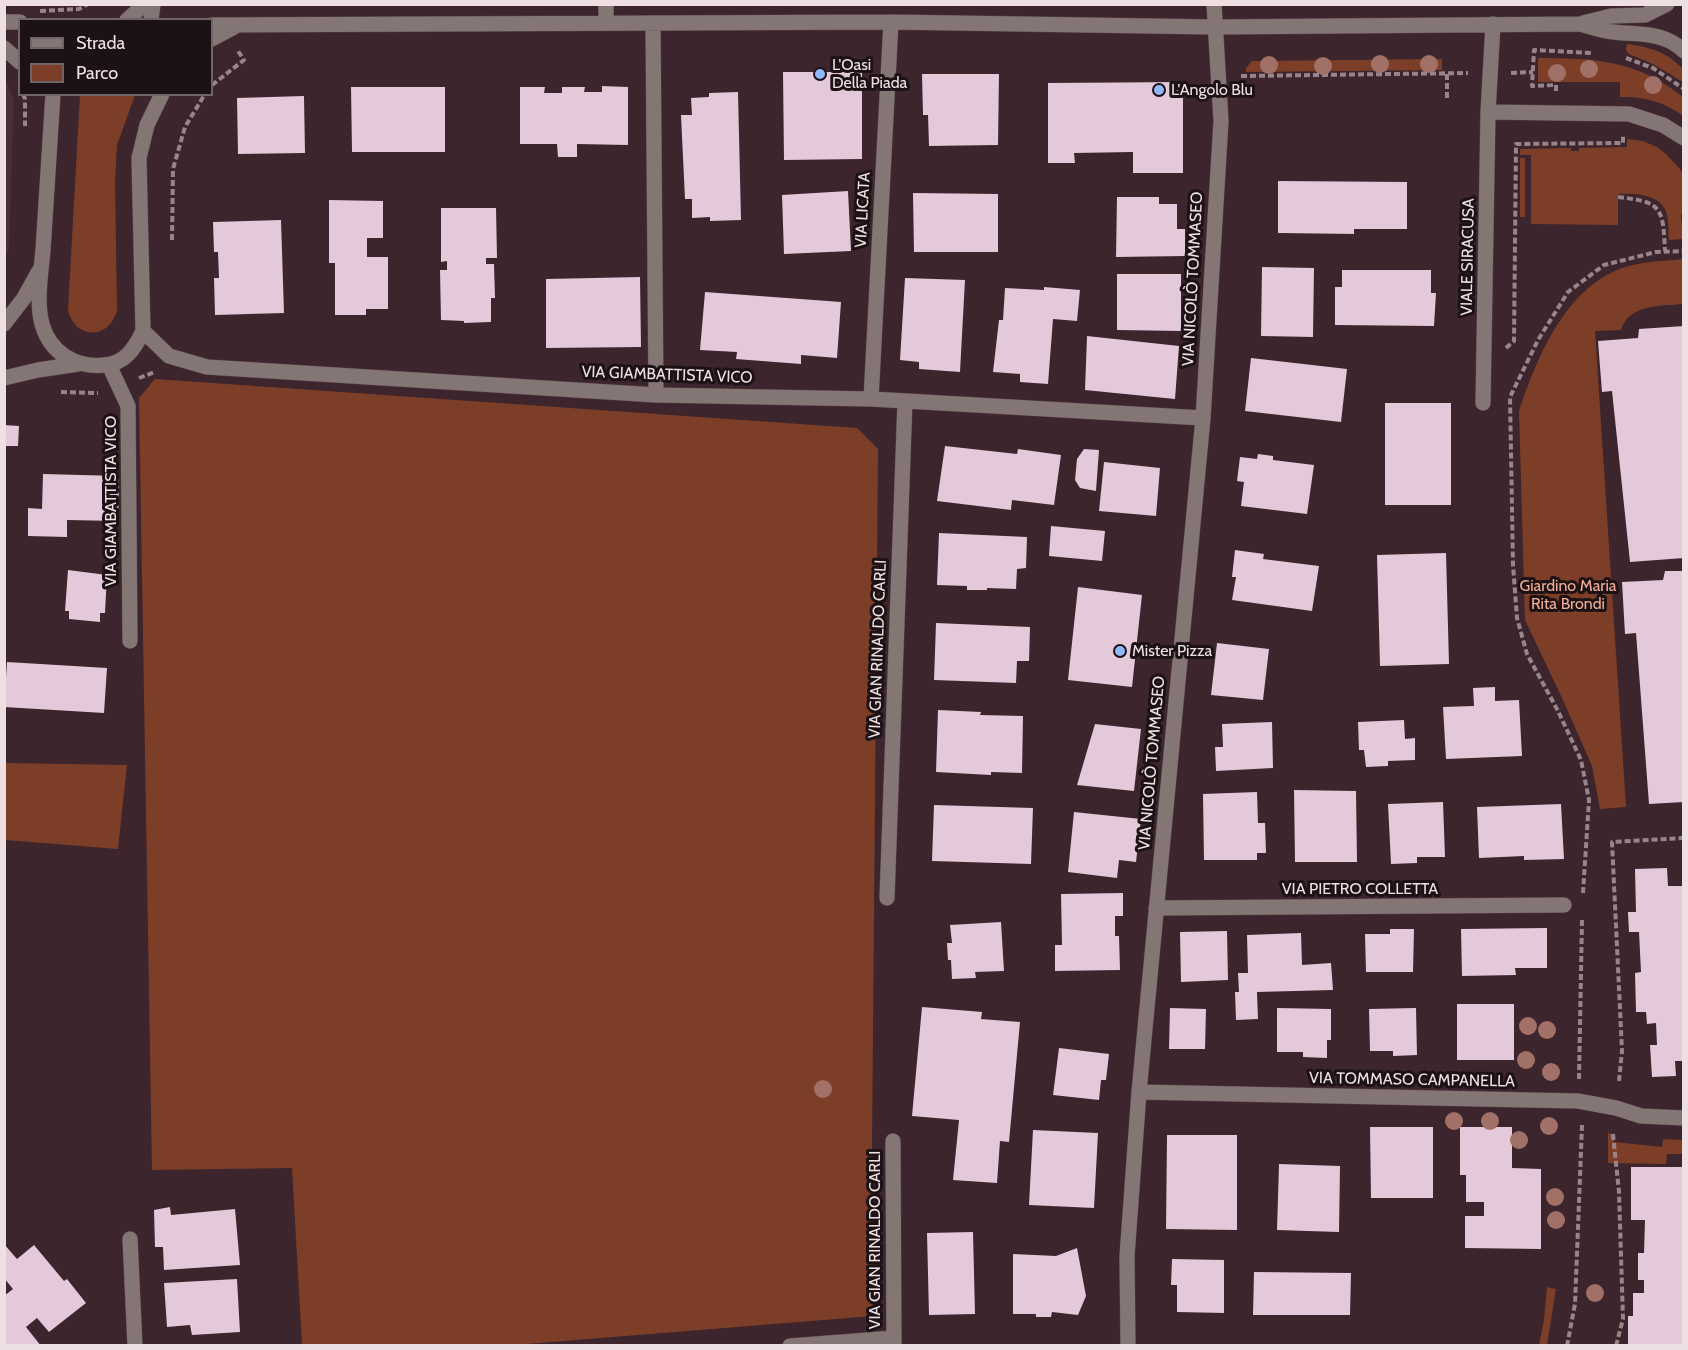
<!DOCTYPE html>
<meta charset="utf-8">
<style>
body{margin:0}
#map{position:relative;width:1688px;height:1350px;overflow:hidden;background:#3c252c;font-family:Cabin,sans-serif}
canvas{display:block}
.frame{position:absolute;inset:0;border:6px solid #eedfe3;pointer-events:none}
.legend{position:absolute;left:18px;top:18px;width:195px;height:78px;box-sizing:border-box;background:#1c1215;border:2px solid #706467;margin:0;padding:8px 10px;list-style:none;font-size:18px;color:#eedfe3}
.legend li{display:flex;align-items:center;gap:12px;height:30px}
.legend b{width:30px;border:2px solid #706467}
</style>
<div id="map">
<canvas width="1688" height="1350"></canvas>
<div class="frame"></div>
<ul class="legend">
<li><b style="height:8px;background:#837675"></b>Strada</li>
<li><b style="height:16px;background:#7d3e27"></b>Parco</li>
</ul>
</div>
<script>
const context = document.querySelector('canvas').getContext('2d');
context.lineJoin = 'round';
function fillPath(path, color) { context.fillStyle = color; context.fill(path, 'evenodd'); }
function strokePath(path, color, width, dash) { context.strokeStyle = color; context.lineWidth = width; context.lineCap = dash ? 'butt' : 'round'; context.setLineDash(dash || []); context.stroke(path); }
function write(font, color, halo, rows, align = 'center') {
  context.font = font + ' Cabin,sans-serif'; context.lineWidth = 6; context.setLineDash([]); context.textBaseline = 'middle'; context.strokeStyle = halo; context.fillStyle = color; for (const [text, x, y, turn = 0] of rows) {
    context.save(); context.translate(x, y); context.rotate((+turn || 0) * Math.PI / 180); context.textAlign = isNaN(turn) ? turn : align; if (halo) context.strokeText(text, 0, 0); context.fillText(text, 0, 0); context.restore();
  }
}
const built = new Path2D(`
 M5 79 14 100 9 248 5 258Z`);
const green = new Path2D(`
 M1627 44C1650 47 1667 52 1683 69V82L1653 64 1629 54 1626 50Z
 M1538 58C1594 58 1637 60 1683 97V116C1666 102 1642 96 1620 97V82H1538Z
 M1442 59V70L1246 72V68L1252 61Z
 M80 95H135L117 145 115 180 117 310C110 340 75 340 68 310Z
 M1627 139 1643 141 1657 147 1667 155 1680 169 1683 175V214H1681L1683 239 1669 240C1668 232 1669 223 1667 215 1663 194 1635 193 1618 194V225L1531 224V155H1520V149L1571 148V151H1579V148L1627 147Z
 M1520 158H1525V217H1520Z
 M1683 259V304C1661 306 1629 304 1621 330L1595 331 1626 807 1600 809 1592 766 1563 700 1525 620 1519 411C1538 355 1568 280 1633 265 1649 261 1667 261 1683 259Z
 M155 379 857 428 878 449 872 1147 873 1316 514 1345H302L292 1168 152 1170 139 398Z
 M4 763 127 765 118 849 5 840Z
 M1608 1133 1613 1134 1614 1142 1662 1147 1663 1139 1683 1140V1154H1667L1666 1164 1608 1163Z
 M1547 1287 1556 1289 1547 1345H1539L1544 1320Z`);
const building = new Path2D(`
 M783 72H862V159L784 160Z
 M922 74H999L998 145 929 146 928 115H923Z
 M1183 82V173H1133V152L1074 153 1075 163H1048V83Z
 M602 86 628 87V145L577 144V157H558L557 144H520V87H545L544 93H562V87H585L584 92H602Z
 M351 87H445V152H352Z
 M738 92 741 220 710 221V217L692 218V199H685L681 115H692L691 98 709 97V93Z
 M304 96 305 153 238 154 237 98Z
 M1278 181 1407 182V229H1354V234L1278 233Z
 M848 191 851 251 784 254 782 195Z
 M913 193 998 194V252H914Z
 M1117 197H1159V204H1177V229H1185V256L1116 257Z
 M329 200 383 201V238H367V257H388V309H366V315H335V263H329Z
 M441 208H496L497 258H486V264H494L495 298H491V322L464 323V321L441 320 440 270H447V261L441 262Z
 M281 220 284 313 215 315 214 278H219L218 252H214L213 222Z
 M1262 267 1314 268 1313 337 1261 336Z
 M1342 270H1431V293H1436L1434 326 1335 325V287H1342Z
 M1117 274H1181V331L1117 330Z
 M640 277 641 347 546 348V279Z
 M905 278 965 280 960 372 919 369V362L900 360Z
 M1044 287 1080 290 1077 321 1053 319 1048 384 1020 382V374L993 372 999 320H1003L1005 288 1044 290Z
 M705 292 841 302 837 358 801 355V364L736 359 737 352 700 350Z
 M1684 326V558L1630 562 1612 391 1602 392 1598 341 1638 338 1639 329Z
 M1087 336 1179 346 1175 399 1085 390Z
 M1251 358 1347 369 1341 422 1245 411Z
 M1385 403H1451V505H1385Z
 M4 425 19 426 18 446H4Z
 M945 446 1017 454 1018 449 1061 455 1054 505 1012 500 1011 510 937 501Z
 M1084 449 1099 450 1096 491 1080 488 1075 480 1077 459Z
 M1258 454 1273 456V460L1314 465 1307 514 1241 506 1244 482 1237 481 1240 457 1257 459Z
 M1104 462 1160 468 1156 516 1099 511Z
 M43 474 119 476 118 521 67 520V537L28 536V508L42 509Z
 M1051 526 1105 531 1102 561 1049 556Z
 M939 533 1027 537 1026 568 1017 569 1016 589 987 588V590H967V586L937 585Z
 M1235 550 1264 554 1263 559 1319 566 1312 611 1232 600 1236 577H1232Z
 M1446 553 1449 664 1380 666 1377 555Z
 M68 570 107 575 105 613H100V622L69 619V611H65Z
 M1665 571H1684V802L1649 804 1636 633 1625 634 1622 582 1663 580Z
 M1078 587 1142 595 1132 687 1068 680Z
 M936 623 1030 627 1029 661H1017L1016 683 934 680Z
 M1217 643 1269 649 1263 700 1211 695Z
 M7 662 107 668 104 713 4 707Z
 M1495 687V701L1519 700 1522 756 1446 759 1443 707 1474 706 1473 688Z
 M938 710 981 712 980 715 1023 716 1022 773 991 772V775L936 772Z
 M1404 720 1405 739 1415 738V760L1388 761V766L1366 767 1364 750H1359L1358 722Z
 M1272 722 1273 768 1216 771 1215 747H1223L1222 724Z
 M1095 724 1141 729 1134 791 1077 785Z
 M1294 790 1356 791 1357 862H1295Z
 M1257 792 1258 823H1265L1266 853H1257V860H1204L1203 794Z
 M1443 802 1445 857H1417V863L1391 864 1388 804Z
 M1561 804 1564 859 1524 860V856L1479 858 1477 807Z
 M934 805 1033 808 1031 864 932 861Z
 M1074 812 1141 819 1136 862 1119 860 1117 878 1068 872Z
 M1667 868 1668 886H1684V1061H1675L1676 1076 1652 1077 1650 1045H1657L1656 1023 1647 1024 1646 1012H1636L1635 973 1641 972 1639 932H1629L1628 912H1636L1635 869Z
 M1123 893V916H1115V936H1119L1120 970 1055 971V945H1062L1061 894Z
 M1001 922 1004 971 975 972 976 978 952 979 951 960H948L947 943H952L950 925Z
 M1547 928V968H1515L1516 975 1462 976 1461 929Z
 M1390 929H1414L1413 972H1366L1365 934H1390Z
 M1227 931 1228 980 1181 982 1180 932Z
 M1301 933 1302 965 1331 963 1333 990 1257 992 1258 1019 1236 1020 1235 992H1239L1238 973H1248L1247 935Z
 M1457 1004H1514V1060H1457Z
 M922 1007 982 1012 981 1019 1020 1022 1009 1142 1000 1141 997 1183 953 1180 959 1120 912 1116Z
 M1170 1008 1206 1009 1205 1049H1169Z
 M1277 1008 1331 1009V1040H1327V1058L1303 1057V1052H1277Z
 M1416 1008 1417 1055 1393 1056V1051H1370L1369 1009Z
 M1059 1048 1109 1054 1106 1080H1101L1099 1100 1053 1095Z
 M1370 1127H1433V1198H1371Z
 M1460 1127H1512V1168L1541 1169V1249L1465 1248V1216H1484V1202H1466V1175H1460Z
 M1033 1130 1098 1133 1094 1208 1029 1205Z
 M1167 1135H1237V1230L1166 1229Z
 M1279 1164 1340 1166 1339 1232 1277 1230Z
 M1631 1167H1684V1344L1628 1345V1316H1633V1293H1644V1280H1638V1253H1644L1645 1220H1631Z
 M170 1207 171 1215 235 1209 240 1265 164 1270 163 1247H155L154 1210Z
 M973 1232 975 1314 929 1315 927 1233Z
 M4 1244 17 1259 34 1245 64 1281 67 1279 86 1303 49 1332 37 1318 26 1327 41 1346H7L4 1342V1296L13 1289 4 1278Z
 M1077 1248 1086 1296 1078 1315 1052 1312 1051 1317H1036V1314H1013V1254L1056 1256Z
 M1172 1259 1224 1260V1313L1177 1312V1285H1171Z
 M1254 1272 1351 1273 1350 1315H1253Z
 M237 1279 240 1332 192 1335 190 1325 167 1327 164 1283Z`);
const path = new Path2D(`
 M40 11 79 9 88 4
 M1626 58 1653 68 1684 89
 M1511 73 1533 72
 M1241 76 1468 73
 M212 85 244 60 238 51
 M1556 91V85L1532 86 1534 50 1591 53
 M23 94 25 99V126
 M1447 98V73
 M1618 197C1662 202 1663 207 1665 251
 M172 240 173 169 185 127 205 94
 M1506 348 1514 341 1516 144 1623 143V136
 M139 378 155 372
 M61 392 98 393
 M1583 893 1589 800 1581 760 1558 711 1527 654 1517 618 1513 565 1510 397 1538 340 1568 292 1604 265 1656 252 1684 251
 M1579 1079 1582 919
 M1619 1081 1622 1051 1612 842 1684 838
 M1613 1134 1619 1192 1623 1319 1616 1346
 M1567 1346 1575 1304 1582 1125`);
const minor = new Path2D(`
 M606 4V23
 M127 20 145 4
 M151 20 153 4
 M4 22H20
 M653 23 656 395
 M1583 23 1611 16 1645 15 1667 4
 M212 25 891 22 1214 27 1580 24C1591 27 1602 31 1613 32 1638 35 1663 31 1684 51
 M212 39 236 26
 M4 48 20 62
 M53 94C50 146 46 198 43 250 41 273 36 301 42 324 50 353 76 368 104 365 125 364 135 348 143 331L139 158 147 125 162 94
 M1488 112 1629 114 1663 125 1684 138
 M4 324 24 298 39 271
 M143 331 169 356 207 367 656 395 871 399 1203 418
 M109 365 128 406 130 641
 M4 378 38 370 78 364
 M871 399 891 22
 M1483 403 1488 112 1493 24
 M887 898 905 401
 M1156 908 1564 905
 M1139 1092 1578 1101 1616 1108 1641 1116 1684 1118
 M893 1141 894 1346
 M130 1239 135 1346
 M790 1346 894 1338
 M1128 1346 1127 1256 1139 1092 1203 418 1221 121 1214 4`);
const trees = [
 [1380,64],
 [1429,64],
 [1269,65],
 [1323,66],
 [1589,69],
 [1557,73],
 [1653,85],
 [1528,1026],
 [1547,1030],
 [1526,1060],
 [1551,1072],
 [823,1089],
 [1454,1121],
 [1490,1121],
 [1549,1126],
 [1519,1140],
 [1555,1197],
 [1556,1220],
 [1595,1293]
];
const markers = [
 [820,74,6,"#90b8fd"],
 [1159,90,6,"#90b8fd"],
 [1120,651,6,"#90b8fd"]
];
const poiNames = [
 ["L'Oasi",832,65],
 ["Della Piada",832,83],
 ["L'Angolo Blu",1171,90],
 ["Mister Pizza",1132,651]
];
const streetNames = [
 ["VIA LICATA",863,210,-87],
 ["VIALE SIRACUSA",1468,257,-89],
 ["VIA NICOLÒ TOMMASEO",1193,279,-87],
 ["VIA GIAMBATTISTA VICO",667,375,2],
 ["VIA GIAMBATTISTA VICO",111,501,-90],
 ["VIA GIAN RINALDO CARLI",878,649,-88],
 ["VIA NICOLÒ TOMMASEO",1152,763,-85],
 ["VIA PIETRO COLLETTA",1360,889],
 ["VIA TOMMASO CAMPANELLA",1412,1080,1],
 ["VIA GIAN RINALDO CARLI",875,1240,-90]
];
const parkNames = [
 ["Giardino Maria",1568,586],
 ["Rita Brondi",1568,604]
];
fillPath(built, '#4a2e37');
fillPath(green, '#7d3e27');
fillPath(building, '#e3c9d9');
strokePath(minor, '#584349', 16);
strokePath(path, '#98858b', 4, [6, 3]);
strokePath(minor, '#837675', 15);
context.fillStyle = '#a17066';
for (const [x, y] of trees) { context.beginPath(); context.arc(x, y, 9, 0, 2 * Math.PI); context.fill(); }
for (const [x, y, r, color] of markers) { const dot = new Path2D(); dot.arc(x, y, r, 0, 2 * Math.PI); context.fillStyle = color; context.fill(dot); strokePath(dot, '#1c1215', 2); }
write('16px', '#eedfe3', '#1c1215', poiNames, 'left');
write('16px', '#eedfe3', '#1c1215', streetNames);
write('16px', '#f3ae95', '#1c1215', parkNames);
</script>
